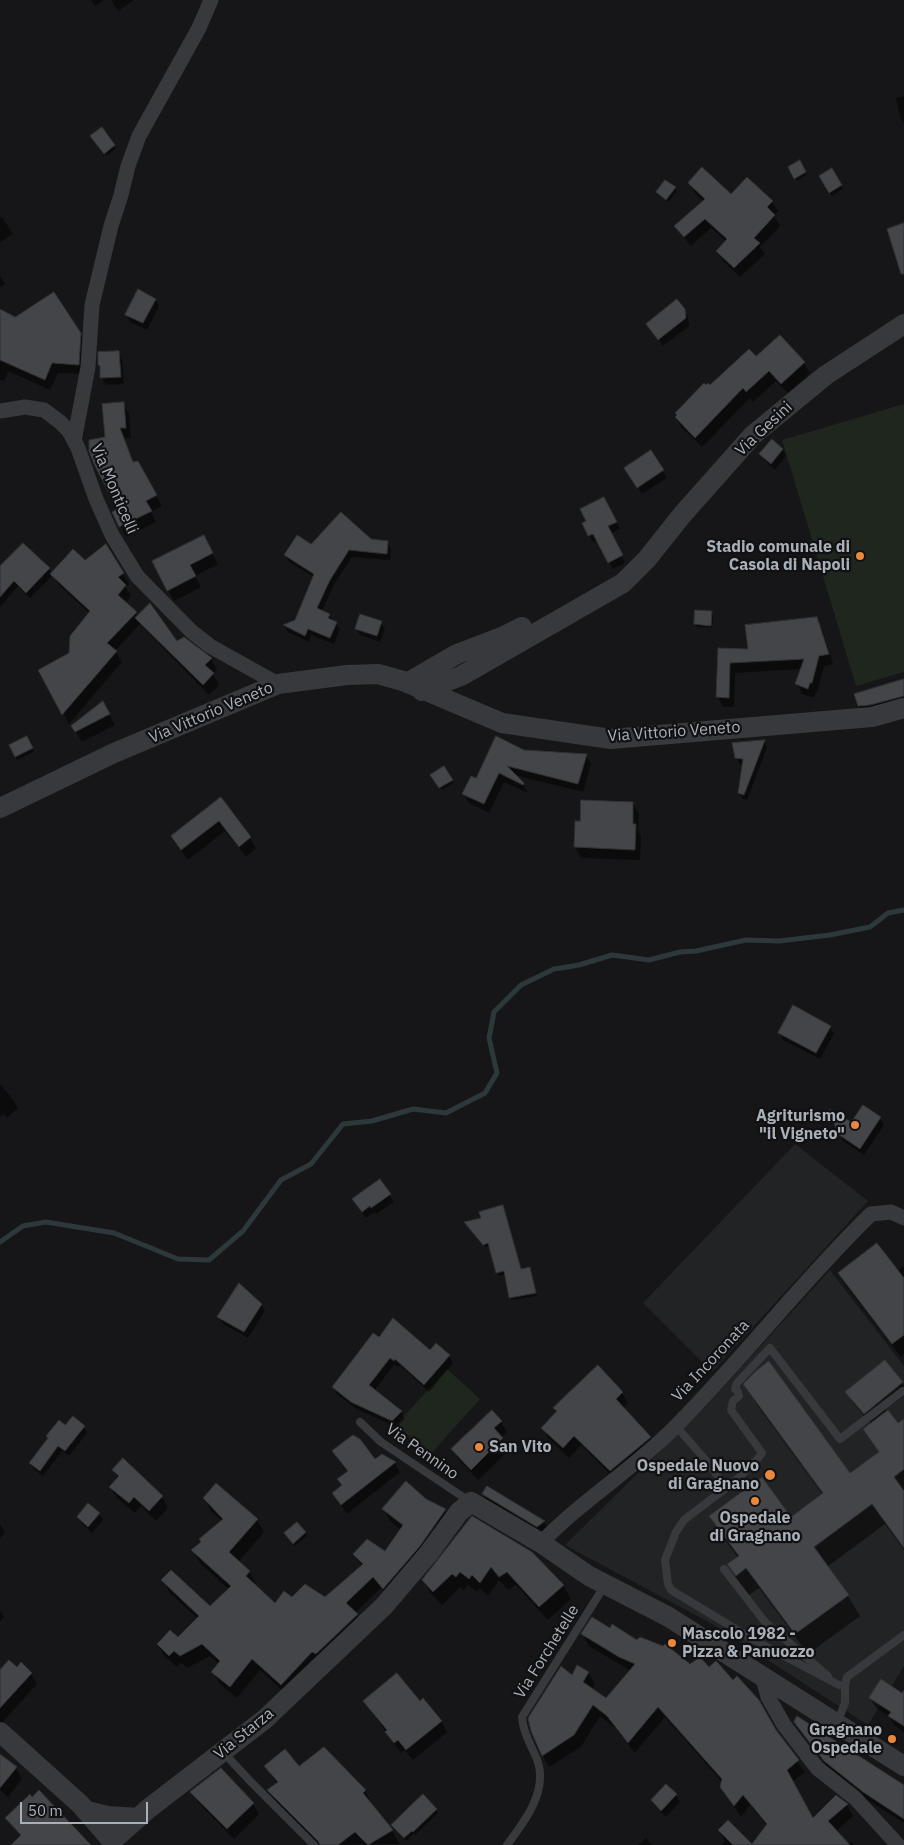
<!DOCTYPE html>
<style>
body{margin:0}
#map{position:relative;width:904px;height:1845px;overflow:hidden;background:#161618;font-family:"IBM Plex Sans",sans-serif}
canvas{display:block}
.scale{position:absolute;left:20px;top:1802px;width:128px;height:22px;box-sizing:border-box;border:2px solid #a9b0b7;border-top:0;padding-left:6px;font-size:15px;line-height:18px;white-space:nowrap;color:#a9b0b7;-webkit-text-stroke:4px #111113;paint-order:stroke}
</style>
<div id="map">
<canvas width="904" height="1845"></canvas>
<div class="scale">50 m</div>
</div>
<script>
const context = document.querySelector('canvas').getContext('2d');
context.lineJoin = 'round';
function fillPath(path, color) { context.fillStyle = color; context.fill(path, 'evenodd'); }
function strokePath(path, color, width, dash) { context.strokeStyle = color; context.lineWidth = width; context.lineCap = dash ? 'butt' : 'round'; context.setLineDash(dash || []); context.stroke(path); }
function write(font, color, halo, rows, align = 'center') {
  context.font = font + ' "IBM Plex Sans",sans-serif'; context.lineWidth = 4.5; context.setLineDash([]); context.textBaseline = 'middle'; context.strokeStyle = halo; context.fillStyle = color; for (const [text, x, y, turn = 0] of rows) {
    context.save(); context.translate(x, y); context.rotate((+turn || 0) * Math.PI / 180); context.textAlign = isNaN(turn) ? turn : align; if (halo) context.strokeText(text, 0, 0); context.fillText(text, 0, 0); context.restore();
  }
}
const built = new Path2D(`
 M795 1144 868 1201 712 1372 643 1303Z
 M830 1270 904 1366V1666L868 1725 712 1624 565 1545 707 1405Z`);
const green = new Path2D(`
 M904 404V672L856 686 782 440Z
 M447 1369 480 1399 430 1455 396 1425Z`);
const shadow = new Path2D(`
 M91 0H104L95 6Z
 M111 0H134L118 11Z
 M904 96V123L900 117 896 98Z
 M102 129 116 149 106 156 94 139Z
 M799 162 806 175 797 181 789 167Z
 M832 170 843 189 832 196 821 177Z
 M689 183 731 196 772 202 778 211 774 216 780 226 760 247 765 254 740 277 723 261 717 251 726 241 711 228 691 246 676 227 704 202 695 193Z
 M675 188 677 191 668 202 658 192Z
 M2 217 13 234 0 242V218Z
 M0 276 5 284 0 287Z
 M155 299 159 306 147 330 130 322 126 315Z
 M0 308 15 319 80 334 86 345 84 374 58 373 50 390 8 371 4 381 0 380Z
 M684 310 688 317 689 326 663 346 648 325Z
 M118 352 122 359 124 384 106 385 102 378 101 370 99 365Z
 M756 358 804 363 810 373 788 393 776 381 753 402 750 398 702 447 682 428 676 418 710 386Z
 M123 403 129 414 131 438H124L134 463 137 462 162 506 151 512 156 522 126 537 114 512 119 510 106 438Z
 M782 449 786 456 775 470 765 461 761 454Z
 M651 452 667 478 642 494 630 475Z
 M608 506 620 529 611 533 625 563 613 569 598 540 593 542 583 524Z
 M203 537 218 564 195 576 201 587 174 601 168 590Z
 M371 541 387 542 391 549 390 560 352 557 333 586 322 611 329 615 340 629 334 644 311 635 309 642 288 632 284 626 296 621 314 577 289 562 285 555 311 546Z
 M106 546 129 584 125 586 131 596 125 603 138 617 176 643 211 659 217 669 213 674 219 685 209 695 140 624 115 651 122 662 69 724 40 670 70 654 90 614 58 584 53 575 30 598 18 586 0 607V568L49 569 52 574 85 562Z
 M711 612 713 616 712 628 697 627 695 624Z
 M816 619 822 629 833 664 824 666 817 693 816 692 814 698 802 694 797 684 802 669 735 673 734 707H723L718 697 719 649 749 651Z
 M381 623 385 629 380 642 360 635 356 628Z
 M904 681V708L865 717 859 706Z
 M103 703 115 725 82 742 73 727Z
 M27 737 34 752 17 760 10 745Z
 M764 741 767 747 747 800 743 799 740 793 744 764H740L736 757Z
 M524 751 586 755 591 764 583 792 514 775 523 784 528 793 504 782 489 813 469 803 464 794 476 780Z
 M444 768 454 783 442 790 432 775Z
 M220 799 250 838 256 848 246 857 225 831 188 860 172 836Z
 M633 804 639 814 638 831 641 836 640 860 581 858 575 847 581 822Z
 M830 1027 834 1034 820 1059 783 1040 779 1033Z
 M0 1084 11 1097 18 1108 7 1118 4 1114 0 1117Z
 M880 1118 884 1125 864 1155 843 1141 839 1133 852 1124Z
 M380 1181 394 1202 376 1214 375 1212 366 1218 358 1206Z
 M503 1206 521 1270 531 1272 537 1296 512 1300 506 1274 499 1276 490 1246 486 1247 468 1225Z
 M904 1266V1354L901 1357 847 1287 839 1273 897 1271Z
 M261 1304 265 1311 248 1338 223 1324 219 1317Z
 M379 1339 449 1356 453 1363 429 1392 400 1365 398 1367 394 1365 374 1391 401 1412 405 1419 396 1427 356 1409 337 1394 333 1387Z
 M902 1382 904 1385V1396L886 1409 898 1425 904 1421V1550L885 1524 827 1567 848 1596 860 1616 808 1654 759 1588 749 1595 740 1585 729 1565 738 1558 723 1537 711 1516 791 1518 823 1495 757 1405 745 1385 850 1475 879 1453 864 1429 871 1424 853 1403 847 1392Z
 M622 1393 628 1403 623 1408 650 1437 656 1447 616 1480 581 1445 569 1458 548 1438 543 1428 557 1412 555 1408Z
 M501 1422 507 1432 501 1438 509 1450 478 1480 459 1460 452 1449Z
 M66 1427H84L87 1433 69 1456 62 1451 43 1476 34 1469 30 1463Z
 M382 1455 395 1463 400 1472 347 1514 333 1493 342 1486 339 1479 348 1472 339 1460H374Z
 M123 1460 162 1497 168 1508 156 1521 141 1506 135 1513 117 1498 110 1487 118 1478 114 1470Z
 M488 1487 544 1522 547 1528 541 1532 486 1500 483 1494Z
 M204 1498 257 1520 264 1532 238 1562 249 1572 256 1584 255 1586 275 1604 293 1599 325 1598 362 1566 355 1554 385 1553 401 1530 391 1522 384 1510 425 1500 445 1510 453 1522 391 1600 381 1588 355 1613 364 1627 288 1696 260 1670 237 1698 220 1684 213 1672 219 1664 210 1656 187 1668 181 1663 177 1667 165 1657 158 1645 178 1639 198 1619 170 1593 163 1581 210 1608 229 1590 200 1563 193 1551 222 1521 211 1511Z
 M99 1513 103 1520 92 1533 82 1524 78 1517Z
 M472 1518 563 1585 571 1599 548 1620 516 1585 508 1590 499 1580 488 1596 480 1588 477 1592 468 1585 464 1590 460 1587 442 1605 431 1594 423 1580Z
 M0 1524 5 1533 0 1538Z
 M297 1524 307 1536 295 1546 287 1537Z
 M0 1610 4 1617 0 1622Z
 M582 1634 775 1731 805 1772 792 1782 813 1819 836 1796 847 1805 853 1816 836 1831 847 1843 852 1842 854 1845H753L767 1826 750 1805 741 1817 721 1787 722 1782 665 1717 635 1753 615 1728 600 1716 581 1747 549 1767 543 1756 572 1676 588 1673 595 1684 591 1690 606 1700 631 1671 589 1646Z
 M17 1669 31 1674 37 1684 0 1725V1672Z
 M882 1681 904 1694V1732L895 1726 889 1716 876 1708 870 1698Z
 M364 1701 420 1702 441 1721 447 1732 413 1760 405 1750 401 1753Z
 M795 1722 904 1786V1823L869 1801 830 1771Z
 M0 1755 16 1768 22 1779 8 1797 0 1790Z
 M266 1766 299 1768 365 1791 373 1805H372L392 1831 400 1844 318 1845 277 1804 269 1791 277 1784Z
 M666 1786 676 1795 680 1802 666 1817 656 1807 652 1800Z
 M192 1792 253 1804 259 1814 234 1839 198 1802Z
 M423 1796 438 1813 415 1835 414 1833 406 1841 394 1828Z
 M719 1831 751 1845H721L725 1841Z
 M646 1838 652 1845H638Z`);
const stream = new Path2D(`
 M0 1242 23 1226 46 1222 114 1233 178 1259 209 1260 243 1231 281 1180 311 1164 343 1124 372 1121 413 1109 446 1113 485 1093 497 1073 489 1038 494 1012 521 985 554 969 579 965 612 955 649 960 680 952 696 951 746 940 779 941 830 935 870 927 888 913 904 910`);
const building = new Path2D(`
 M102 127 115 145 104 154 90 136Z
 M800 160 806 172 794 179 788 167Z
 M702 167 731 194 747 177 773 201 767 207 775 215 754 238 760 243 734 268 716 251 727 239 705 219 684 237 674 226 705 199 688 183Z
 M832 168 842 185 829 193 819 176Z
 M665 180 676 187 666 200 656 192Z
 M904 223V274H901L887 229Z
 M138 289 156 299 143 323 125 315Z
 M54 292 81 333 79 365 52 363 45 380 0 360V309L15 317Z
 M677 299 685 309 686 318 658 340 646 324Z
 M780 335 805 362 781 384 769 371 746 392 743 388 695 438 675 417 677 415 675 413 704 383 706 385 708 383 710 385 749 349 756 356Z
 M119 351 121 377 100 378V366L98 365V352Z
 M124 402 126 428H120L133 462 138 461 157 495 146 501 152 511 119 527 112 512 117 509 94 464 89 451V440L105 437 102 404Z
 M772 439 783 449 771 464 759 454Z
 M651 450 664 470 637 488 624 468Z
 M604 497 617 522 608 526 623 555 608 563 593 534 588 536 582 523 586 521 580 509Z
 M341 512 371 539 388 541 387 554 349 550 330 580 317 608 330 614 328 618 337 622 330 638 308 629 305 636 283 625 295 620 314 574 284 555 297 535 311 544Z
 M204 535 213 553 190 565 196 576 167 591 152 561Z
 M23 543 50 568 26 593 14 581 0 597V566Z
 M106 544 124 573 118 577 126 585 118 595 137 612 107 643 117 651 62 715 38 670 69 653 70 636 90 611 50 574 73 549 85 560Z
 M150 603 177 641 184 637 212 658 205 665 214 673 203 685 135 618Z
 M695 610 712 611 711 626 694 624Z
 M360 614 382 621 377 636 355 629Z
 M817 617 829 654 819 656 812 683H810L808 689 795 684 804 659 730 663 729 698 716 697 718 648 748 649 745 625Z
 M904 679V696L870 705 858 706 854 694Z
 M103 701 110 714 75 732 71 726Z
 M27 736 33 748 15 757 9 745Z
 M496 736 524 750 587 754 578 784 507 766 524 783 523 785 499 773 484 804 462 794 471 776 476 778Z
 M765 740 744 795 738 793 743 759 735 758 732 743Z
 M444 766 453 780 439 788 430 775Z
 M221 797 251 837 239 847 219 821 181 850 171 836Z
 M581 800 633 802V824H636L635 850 574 847 575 821H580Z
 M793 1005 831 1026 816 1053 778 1033Z
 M863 1105 881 1117 860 1149 838 1134 829 1109 851 1122Z
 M380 1179 391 1194 371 1208 370 1206 362 1212 352 1199Z
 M503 1205 521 1269 530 1267 536 1293 509 1298 504 1271 496 1273 488 1243 483 1245 464 1222 481 1218 479 1212Z
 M877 1243 904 1278V1335L892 1344 838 1273Z
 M239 1283 262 1304 244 1332 217 1317Z
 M393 1318 430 1350 436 1343 450 1355 424 1385 395 1359 394 1361 390 1358 369 1385 402 1411 392 1421 351 1402 332 1387 373 1333 379 1337Z
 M885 1360 903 1382 864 1414 845 1392Z
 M769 1361 850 1473 879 1452 863 1429 888 1410 898 1423 904 1419V1469L894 1477 904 1491V1548L872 1504 814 1547 849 1595 795 1634 746 1568 736 1576 727 1564 739 1556 709 1516 762 1477 791 1517 823 1493 743 1384 756 1371Z
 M598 1365 623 1392 616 1399 651 1437 610 1471 574 1436 563 1448 541 1428 557 1411 553 1408Z
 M492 1410 502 1421 494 1428 503 1438 471 1470 451 1449Z
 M73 1416 85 1426 65 1451 58 1446 40 1471 29 1463 48 1438 46 1436 59 1420 65 1425Z
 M353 1435 360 1439 375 1459 382 1454 396 1462 341 1505 332 1493 342 1485 337 1479 348 1471 332 1451Z
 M123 1458 163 1496 149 1511 134 1497 129 1503 109 1487 119 1476 112 1470Z
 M406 1481 426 1499 446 1509 420 1546 383 1589 373 1577 346 1603 358 1614 316 1654 312 1652 281 1685 252 1659 230 1687 211 1672 220 1661 202 1644 180 1656 174 1651 169 1656 157 1644 170 1630 178 1637 199 1616 161 1580 171 1570 210 1606 231 1586 191 1550 201 1542 199 1539 223 1519 203 1498 216 1483 258 1519 229 1552 250 1571 246 1576 275 1603 284 1591 292 1597 305 1584 325 1597 363 1564 353 1554 367 1539 385 1551 403 1525 382 1509Z
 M487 1486 545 1521 537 1527 482 1494Z
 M88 1503 100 1513 88 1527 77 1517Z
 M472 1516 532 1552 564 1585 539 1607 507 1572 499 1577 491 1567 480 1583 472 1575 469 1579 460 1572 456 1577 452 1574 433 1592 422 1580Z
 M297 1522 306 1532 293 1544 284 1533Z
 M592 1617 610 1628 612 1624 637 1640 640 1637 663 1646 665 1644 690 1664 700 1657 709 1667 716 1661 718 1663 733 1680 737 1676 759 1700 776 1730 799 1760 787 1770 813 1818 836 1795 848 1804 828 1821 850 1845H733L718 1830 728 1820 752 1844 767 1824 743 1795 734 1806 720 1787 722 1779 658 1707 628 1743 607 1716 593 1705 574 1735 542 1756 531 1731 528 1718 561 1666 572 1675 577 1665 589 1672 583 1682 606 1698 635 1664 619 1657 581 1634Z
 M9 1660 17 1667 21 1662 32 1673 0 1708V1670Z
 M397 1673 420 1701 423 1698 442 1721 406 1750 398 1740 394 1743 385 1732 387 1730 363 1701Z
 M881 1679 902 1693 904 1690V1726L888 1716 891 1712 869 1698Z
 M797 1716 904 1785V1819L863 1792 824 1761 794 1722Z
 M324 1747 366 1790 363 1793 393 1830 368 1845 355 1832 338 1845H320L318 1841 267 1790 278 1782 264 1766 285 1749 299 1766Z
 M0 1754 17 1767 0 1788Z
 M221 1768 254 1803 227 1829 190 1792Z
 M666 1784 677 1794 661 1811 651 1800Z
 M39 1790 91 1845H11L21 1835 5 1818 30 1794 32 1797Z
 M423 1794 437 1809 413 1832 412 1831 404 1838 391 1825Z`);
const service = new Path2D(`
 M360 1422 381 1442 469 1501
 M676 1426 709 1464 726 1488 684 1520 676 1532 665 1560 668 1584 671 1590 752 1639 839 1685
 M726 1488C740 1477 752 1467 762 1453L731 1410 733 1401 739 1396 738 1392 735 1389 737 1383 770 1348 840 1439 903 1391
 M724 1569 765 1622 828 1676
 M837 1723 845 1703V1685L847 1677 904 1635
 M224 1753 251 1782 314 1845
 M507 1845C525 1821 550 1789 536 1757 530 1743 523 1732 522 1717L605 1585`);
const minor = new Path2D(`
 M0 411 25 407 44 410 60 422 69 431 78 448 96 499 112 535 137 576 191 631 210 646 278 684
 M74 441 88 367 92 305 111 226 121 195 128 166 139 136 199 28 211 0
 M541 1543C581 1501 632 1470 673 1429 742 1360 801 1282 871 1214L891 1212 904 1218
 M762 1675 768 1697 784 1725 817 1768 855 1798 898 1845`);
const tertiary = new Path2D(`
 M407 683 457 654 504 636 522 627
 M422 691 461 676 623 583 647 559 682 515 753 435 826 375 904 324
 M0 808 114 753 278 684 347 675 378 674 403 681 502 723 611 739 872 717 904 708
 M0 1732 80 1804 112 1841 148 1809 265 1719 384 1606 429 1553 459 1512 471 1502 541 1543 589 1576 667 1616 904 1766
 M87 1811 108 1816 138 1818`);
const markers = [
 [860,556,5,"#ea873c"],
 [855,1125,5,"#ea873c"],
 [479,1447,5,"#ea873c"],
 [770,1475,6,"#ea873c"],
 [755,1501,5,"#ea873c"],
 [672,1643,5,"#ea873c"],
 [892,1739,5,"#ea873c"]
];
const streetNames = [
 ["Via Gesini",764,429,-43],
 ["Via Monticelli",114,489,67],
 ["Via Vittorio Veneto",211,713,-23],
 ["Via Vittorio Veneto",674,732,-4],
 ["Via Incoronata",711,1361,-47],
 ["Via Pennino",422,1452,35],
 ["Via Forchetelle",547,1652,-58],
 ["Via Starza",244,1734,-39]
];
const poiNames = [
 ["Stadio comunale di",850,547],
 ["Casola di Napoli",850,565],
 ["Agriturismo",845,1116],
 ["\"il Vigneto\"",845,1134],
 ["San Vito",489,1447,"left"],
 ["Ospedale Nuovo",759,1466],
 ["di Gragnano",759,1484],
 ["Ospedale",755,1518,"center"],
 ["di Gragnano",755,1536,"center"],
 ["Mascolo 1982 -",682,1634,"left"],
 ["Pizza & Panuozzo",682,1652,"left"],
 ["Gragnano",882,1730],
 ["Ospedale",882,1748]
];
fillPath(built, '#222325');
fillPath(green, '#1f261e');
fillPath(shadow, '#0007');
strokePath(stream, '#2d383b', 5);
fillPath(building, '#434548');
strokePath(building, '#303134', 1);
strokePath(service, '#37393d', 8);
strokePath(minor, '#37393d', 15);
strokePath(tertiary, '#37393d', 20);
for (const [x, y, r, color] of markers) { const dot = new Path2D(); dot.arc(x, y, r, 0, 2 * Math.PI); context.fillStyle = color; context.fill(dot); strokePath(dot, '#111113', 2); }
write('16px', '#a9b0b7', '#111113', streetNames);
write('bold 16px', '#a9b0b7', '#111113', poiNames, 'right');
</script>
